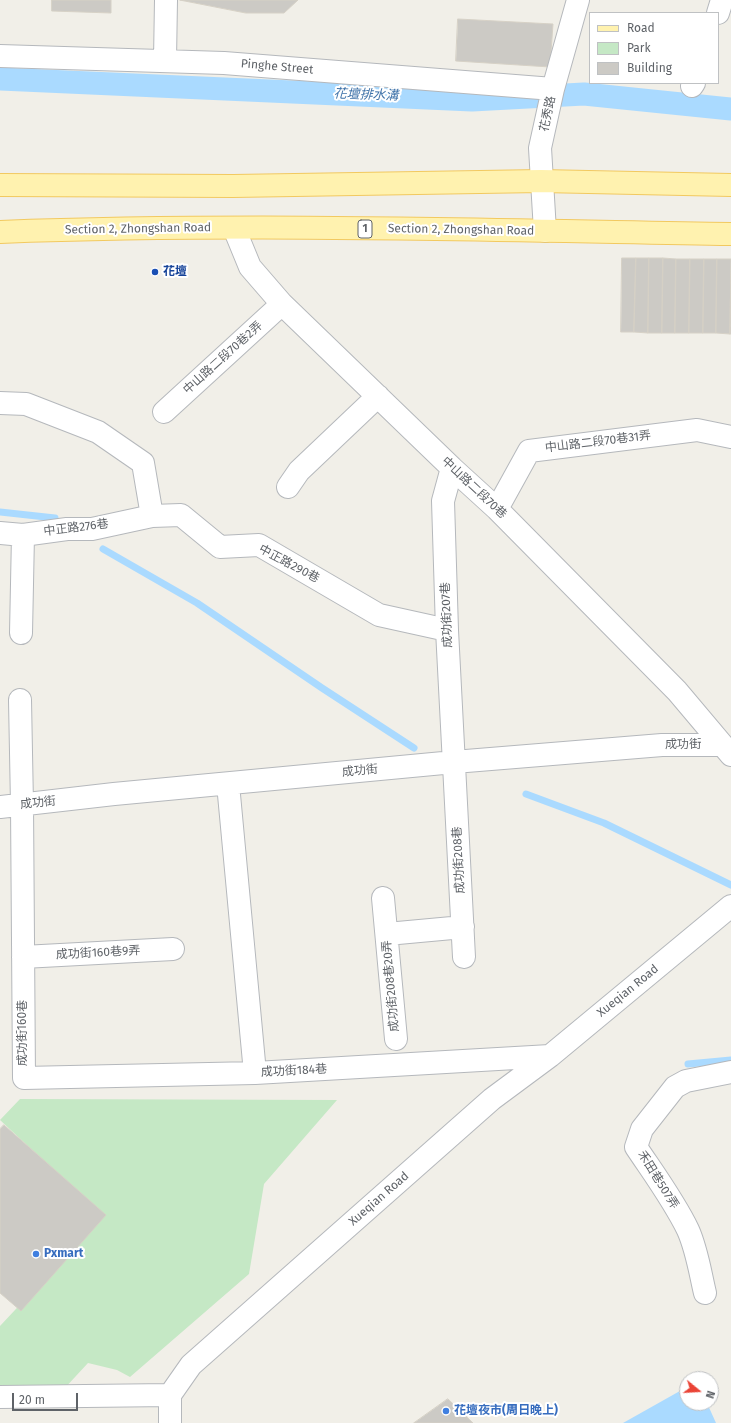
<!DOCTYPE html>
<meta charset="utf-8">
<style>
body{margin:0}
#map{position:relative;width:731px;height:1423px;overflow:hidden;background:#f1efe8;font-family:"Fira Sans",sans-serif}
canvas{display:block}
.legend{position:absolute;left:589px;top:12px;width:130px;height:72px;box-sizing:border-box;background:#fff;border:1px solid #bfc1c3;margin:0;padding:5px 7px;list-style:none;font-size:12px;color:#5f6368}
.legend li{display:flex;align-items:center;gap:8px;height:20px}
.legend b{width:20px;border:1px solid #bfc1c3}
.north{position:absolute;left:679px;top:1371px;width:40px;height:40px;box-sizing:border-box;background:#fff;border:1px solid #bfc1c3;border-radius:50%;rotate:108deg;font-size:11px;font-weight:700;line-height:16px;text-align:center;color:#5f6368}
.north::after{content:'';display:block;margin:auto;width:14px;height:18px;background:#ea4335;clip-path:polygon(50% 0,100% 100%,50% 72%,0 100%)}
.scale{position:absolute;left:12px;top:1393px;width:66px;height:18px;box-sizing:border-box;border:2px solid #5f6368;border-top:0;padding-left:5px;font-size:12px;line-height:14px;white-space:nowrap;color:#5f6368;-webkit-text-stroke:3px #fff;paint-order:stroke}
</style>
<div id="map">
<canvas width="731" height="1423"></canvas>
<ul class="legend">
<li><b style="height:5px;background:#fff2af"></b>Road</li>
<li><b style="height:11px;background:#c5e8c5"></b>Park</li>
<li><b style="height:11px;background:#cccac5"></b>Building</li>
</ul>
<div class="north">N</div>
<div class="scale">20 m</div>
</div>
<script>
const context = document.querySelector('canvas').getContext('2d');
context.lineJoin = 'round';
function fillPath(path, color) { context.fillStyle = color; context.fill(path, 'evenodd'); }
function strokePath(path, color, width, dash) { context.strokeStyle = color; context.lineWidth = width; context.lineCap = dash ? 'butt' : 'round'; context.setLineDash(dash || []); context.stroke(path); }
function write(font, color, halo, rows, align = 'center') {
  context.font = font + ' "Fira Sans","Noto Sans TC",sans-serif'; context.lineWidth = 4; context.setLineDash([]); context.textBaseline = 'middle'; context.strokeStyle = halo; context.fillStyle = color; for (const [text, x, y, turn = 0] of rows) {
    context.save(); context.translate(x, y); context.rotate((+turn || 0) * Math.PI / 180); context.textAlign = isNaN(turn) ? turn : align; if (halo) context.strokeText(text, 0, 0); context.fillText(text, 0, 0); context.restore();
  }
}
const green = new Path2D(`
 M20 1099 337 1100 264 1184 249 1274 130 1377 117 1370 88 1363 63 1390 0 1389V1326L103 1216 0 1120Z`);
const water = new Path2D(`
 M687 1387V1403H707L716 1423H623Z`);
const stream = new Path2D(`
 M0 512 55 518
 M103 549 197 603 322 688 414 748
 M526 794 604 823 731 885
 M688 1064 731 1060`);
const canal = new Path2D(`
 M0 79 472 100 584 94 731 109`);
const building = new Path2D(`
 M52 0H111V13L52 11Z
 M180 0H298L284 13H246Z
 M458 19 553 24 550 67 456 61Z
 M622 258H636L634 332H621Z
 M636 258H649L648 333 634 332Z
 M649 258H663L662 333H648Z
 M663 258 676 259 675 333H662Z
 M676 259H690L689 333H675Z
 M690 259H704L703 333H689Z
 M704 259H717L716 333H703Z
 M717 259H731L730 334 716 333Z
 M731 273V334H730Z
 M4 1125 106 1215 21 1311 0 1293V1129Z
 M448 1399 473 1423H414Z`);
const minor = new Path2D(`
 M718 13 722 0
 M0 56 224 63 553 89
 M165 60 166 0
 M692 86 694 83
 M234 228 250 267 282 304 452 468 497 509 677 691 731 755
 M545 231 540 148 553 89 578 0
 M0 403 26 404 98 432 143 463 152 516
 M164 412 282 304
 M452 468 443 501 447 630 464 957
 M288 487 299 471 378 396
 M497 509 529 451 697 430 731 437
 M0 533 23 535 67 529H92L152 516 181 515 220 547 259 545 379 615 447 630
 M21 633 23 535
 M20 700 22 805 24 1078 255 1073
 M228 784 255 1073 550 1056
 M0 807 114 794 454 762 662 745H722
 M383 898 396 1039
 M387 934 463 927
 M23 957 173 949
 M705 1293C700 1272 697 1250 688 1230 674 1201 654 1174 636 1147L642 1129 675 1087 686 1081 731 1072
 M170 1395V1423
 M0 1397 170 1395 191 1365 492 1099 550 1056 731 906`);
const major = new Path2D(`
 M0 185 233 186 541 181 731 185
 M0 232C243 223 487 230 731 234`);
const markers = [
 [155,272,4,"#1a4fb4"],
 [36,1254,4,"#3f7fe0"],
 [446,1411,4,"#3f7fe0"]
];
const shields = [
 [365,229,14]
];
const shieldNames = [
 ["1",365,229]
];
const streetNames = [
 ["Pinghe Street",277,67,5],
 ["花秀路",548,114,-78],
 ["Section 2, Zhongshan Road",138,229,-1],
 ["Section 2, Zhongshan Road",461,230,1],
 ["中山路二段70巷2弄",223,358,-42],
 ["中山路二段70巷31弄",598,442,-7],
 ["中山路二段70巷",474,488,43],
 ["中正路276巷",76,528,-7],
 ["中正路290巷",289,564,28],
 ["成功街207巷",447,615,-92],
 ["成功街",683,745],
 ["成功街",360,771,-5],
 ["成功街",38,803,-6],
 ["成功街208巷",459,860,-93],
 ["成功街160巷9弄",98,953,-3],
 ["成功街208巷20弄",391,986,-95],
 ["Xueqian Road",628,991,-39],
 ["成功街160巷",23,1033,-90],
 ["成功街184巷",294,1071,-3],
 ["禾田巷507弄",658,1180,58],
 ["Xueqian Road",379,1199,-41]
];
const transitNames = [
 ["花壇",163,272]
];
const shopNames = [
 ["Pxmart",44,1254],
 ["花壇夜市(周日晚上)",454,1411]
];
const waterNames = [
 ["花壇排水溝",366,95,2]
];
fillPath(green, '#c5e8c5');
fillPath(water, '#aadaff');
strokePath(stream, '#aadaff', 7);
strokePath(canal, '#aadaff', 23);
fillPath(building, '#cccac5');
strokePath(building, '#d6d1c6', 1);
strokePath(minor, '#b5b8bc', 24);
strokePath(major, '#f2c960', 24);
strokePath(minor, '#fff', 22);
strokePath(major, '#fff2af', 22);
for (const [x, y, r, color] of markers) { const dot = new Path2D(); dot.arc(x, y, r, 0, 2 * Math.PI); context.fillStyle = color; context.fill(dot); strokePath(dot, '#fff', 1.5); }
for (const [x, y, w] of shields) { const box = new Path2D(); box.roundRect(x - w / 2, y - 9, w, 18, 3); context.fillStyle = '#fff'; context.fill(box); strokePath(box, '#5f6368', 1); }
write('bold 11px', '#5f6368', null, shieldNames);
write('12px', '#5f6368', '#fff', streetNames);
write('bold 12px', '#164399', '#fff', transitNames, 'left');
write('bold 12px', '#366cbe', '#fff', shopNames, 'left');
write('italic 13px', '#4174aa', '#fff', waterNames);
</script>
